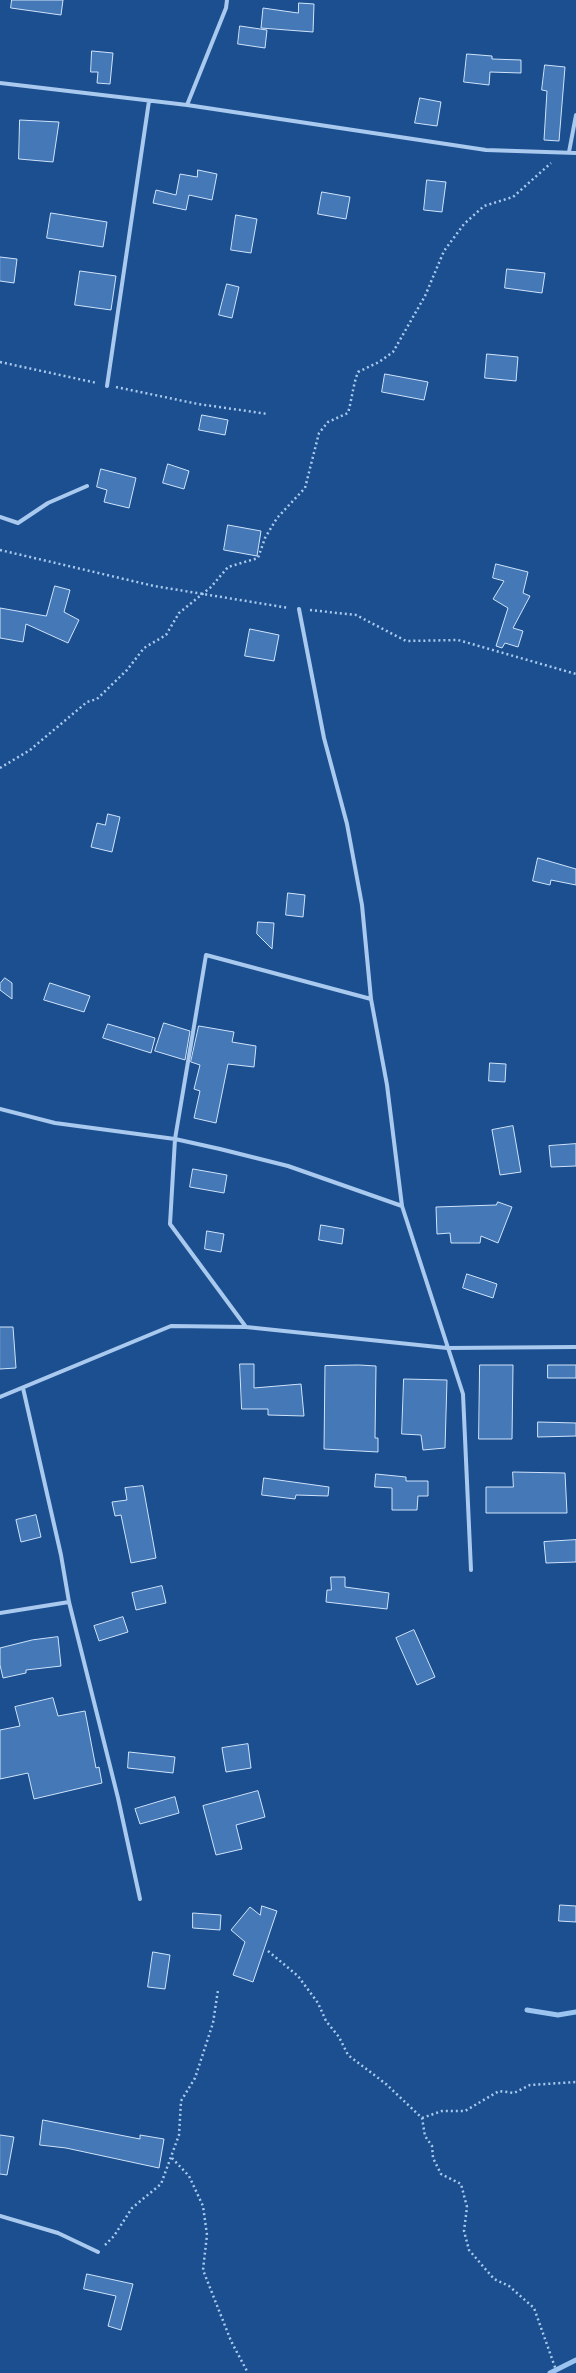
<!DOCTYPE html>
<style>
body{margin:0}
canvas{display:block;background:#1b4f8f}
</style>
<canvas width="576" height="2373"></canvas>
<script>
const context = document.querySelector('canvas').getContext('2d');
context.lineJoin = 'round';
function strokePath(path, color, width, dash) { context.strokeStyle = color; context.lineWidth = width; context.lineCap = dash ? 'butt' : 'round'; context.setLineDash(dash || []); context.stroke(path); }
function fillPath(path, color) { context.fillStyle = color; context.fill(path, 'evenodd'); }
const stream = new Path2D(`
 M527 2010 558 2015 576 2012
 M550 2373 576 2360`);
const building = new Path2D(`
 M12 0H63L61 15 11 8Z
 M299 3 314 4 313 32 261 28 263 8 298 13Z
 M240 26 267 30 265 48 238 44Z
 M92 51 113 53 110 84 97 83 98 72H91Z
 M467 54 492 56V59L521 60V73L490 72 489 85 464 82Z
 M545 65 565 67 559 141 544 140 547 91 542 90Z
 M420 98 441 102 437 126 415 123Z
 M20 120 59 122 53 162 19 159Z
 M198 170 217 174 212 200 189 195 186 210 153 203 156 190 176 195 180 174 197 177Z
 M427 180 446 182 442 212 424 210Z
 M322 192 350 197 346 219 318 214Z
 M51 213 107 222 103 247 47 238Z
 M236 215 257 219 251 253 231 250Z
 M0 257 17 259 14 283 0 281Z
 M507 269 545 273 542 293 505 288Z
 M80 271 116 276 111 310 75 305Z
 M227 284 239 287 232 318 219 315Z
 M487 354 518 357 516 381 485 378Z
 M385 374 428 382 424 400 382 392Z
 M202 415 228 420 225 435 199 430Z
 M168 464 189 471 184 489 163 483Z
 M101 469 136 478 129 508 104 502 107 490 97 487Z
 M228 525 261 531 257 556 224 550Z
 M496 564 528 572 523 593 530 596 513 628 523 631 518 647 505 643 502 648 496 646 508 608 493 599 504 581 493 578Z
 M55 586 70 590 64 612 79 620 68 643 26 624 23 642 0 638V608L46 616Z
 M250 629 279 635 274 661 245 656Z
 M108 814 120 817 112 852 91 847 97 823 105 825Z
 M538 858 576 869V885L551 880 550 885 533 881Z
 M288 893 305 895 303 917 286 915Z
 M258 922 274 923 272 949 257 934Z
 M5 978 12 983V999L0 990V984Z
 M50 983 90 996 84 1012 44 1000Z
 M164 1023 190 1031 185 1060 155 1051Z
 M108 1024 155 1038 151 1053 103 1038Z
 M199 1026 234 1032 232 1042 256 1046 254 1067 228 1064 216 1123 194 1118 200 1091 194 1089 200 1065 191 1062Z
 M490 1063 506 1064 505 1082 489 1081Z
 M513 1126 521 1172 500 1175 492 1130Z
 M576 1144V1166L551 1167 549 1146Z
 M193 1169 227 1175 224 1193 190 1187Z
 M498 1202 512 1207 498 1243 481 1236 480 1243H451L450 1233 437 1234 436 1207 496 1205Z
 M321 1225 344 1229 342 1244 319 1240Z
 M207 1231 224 1234 221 1252 205 1249Z
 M467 1274 497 1284 493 1298 463 1288Z
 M0 1327H13L16 1368 0 1369Z
 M240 1364H254V1388L301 1384 304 1416 268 1415V1409H242Z
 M359 1365 376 1366 375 1438H378V1452L324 1449 325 1366Z
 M480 1365H513L512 1439H479Z
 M548 1365H576V1378H548Z
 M404 1379 447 1380 445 1448 423 1450 421 1435 402 1434Z
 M538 1422 576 1423V1436L538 1437Z
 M513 1472 565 1473 567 1513H486V1487H513Z
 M376 1474 406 1477V1481H428V1496H418L417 1510H392V1488L375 1487Z
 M264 1478 329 1487 328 1496 296 1495 295 1499 262 1495Z
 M143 1486 156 1558 131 1563 121 1515 115 1516 112 1502 127 1500 125 1488Z
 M36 1515 41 1537 21 1542 16 1520Z
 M576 1540V1562L546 1563 544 1542Z
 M331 1577H345V1587L389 1593 387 1609 326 1602 327 1590H331Z
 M162 1586 166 1603 136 1610 132 1593Z
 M123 1617 128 1632 99 1641 94 1626Z
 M414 1630 435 1677 417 1685 396 1638Z
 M58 1637 61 1666 26 1670V1673L3 1678 0 1665V1648L32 1640Z
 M53 1698 58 1716 85 1711 96 1768 99 1767 102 1783 34 1799 28 1773 0 1779V1730L20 1726 15 1707Z
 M248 1744 251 1768 226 1772 222 1748Z
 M129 1752 175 1757 173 1773 128 1768Z
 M258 1791 265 1817 236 1825 242 1849 216 1855 203 1806Z
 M175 1797 179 1813 140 1824 135 1809Z
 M560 1905 576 1906V1922L559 1921Z
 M262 1906 277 1911 253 1982 233 1975 245 1942 231 1930 250 1907 260 1915Z
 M193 1913 221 1915 220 1930 193 1928Z
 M153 1952 170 1955 165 1989 148 1987Z
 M43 2120 140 2139V2135L164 2139 159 2168 66 2148 40 2145Z
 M0 2135 14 2137 7 2175 0 2174Z
 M87 2274 133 2284 121 2330 108 2326 116 2296 84 2289Z`);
const path = new Path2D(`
 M0 362 97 383
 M116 387 198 404 268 414
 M0 550 154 586 289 608
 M310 610 356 615 406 641 458 640 576 674
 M0 768 30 750 87 702 97 699 127 670 144 648 166 635 179 613 211 587 228 567 258 558 265 538 277 518 305 488 319 433 328 422 348 413C352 399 353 385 358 372L379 362 393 352 425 296 444 251 464 224 484 206 513 197 551 163
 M268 1951 298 1976 318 2003 326 2021 339 2037 348 2055 386 2084 422 2118 425 2136 432 2146 433 2158 441 2174 461 2184 467 2207 464 2231 469 2250 494 2279 509 2286 534 2308 556 2370
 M422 2118 442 2111H465L499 2091 514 2093 530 2085 576 2082
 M172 2158 189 2176 203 2206 207 2235 203 2270 231 2341 248 2373
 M105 2245 114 2236 132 2208 161 2184 179 2135 181 2101 195 2078 213 2023 218 1990`);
const street = new Path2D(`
 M0 83 187 105 486 150 576 153
 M187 105 226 8 227 0
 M569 152 576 115
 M107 386 149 101
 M0 517 18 523 48 503 87 486
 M299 609 324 738 347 824 362 905 371 999 387 1085 402 1206 463 1394 471 1570
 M0 1109 55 1123 175 1139 220 1149 288 1166 402 1206
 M246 1327 170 1224 175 1139 206 955 371 999
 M23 1388 61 1555 69 1602 118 1798 140 1899
 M0 1397 171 1326 246 1327 447 1348 576 1347
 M0 1613 69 1602
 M0 2216 58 2233 98 2252`);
strokePath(stream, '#9cc4f0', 5);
fillPath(building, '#4478b7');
strokePath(building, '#cfe3fa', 1);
strokePath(path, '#a9c9ee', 2.5, [2, 3]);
strokePath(street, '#a9c9ee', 4);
</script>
